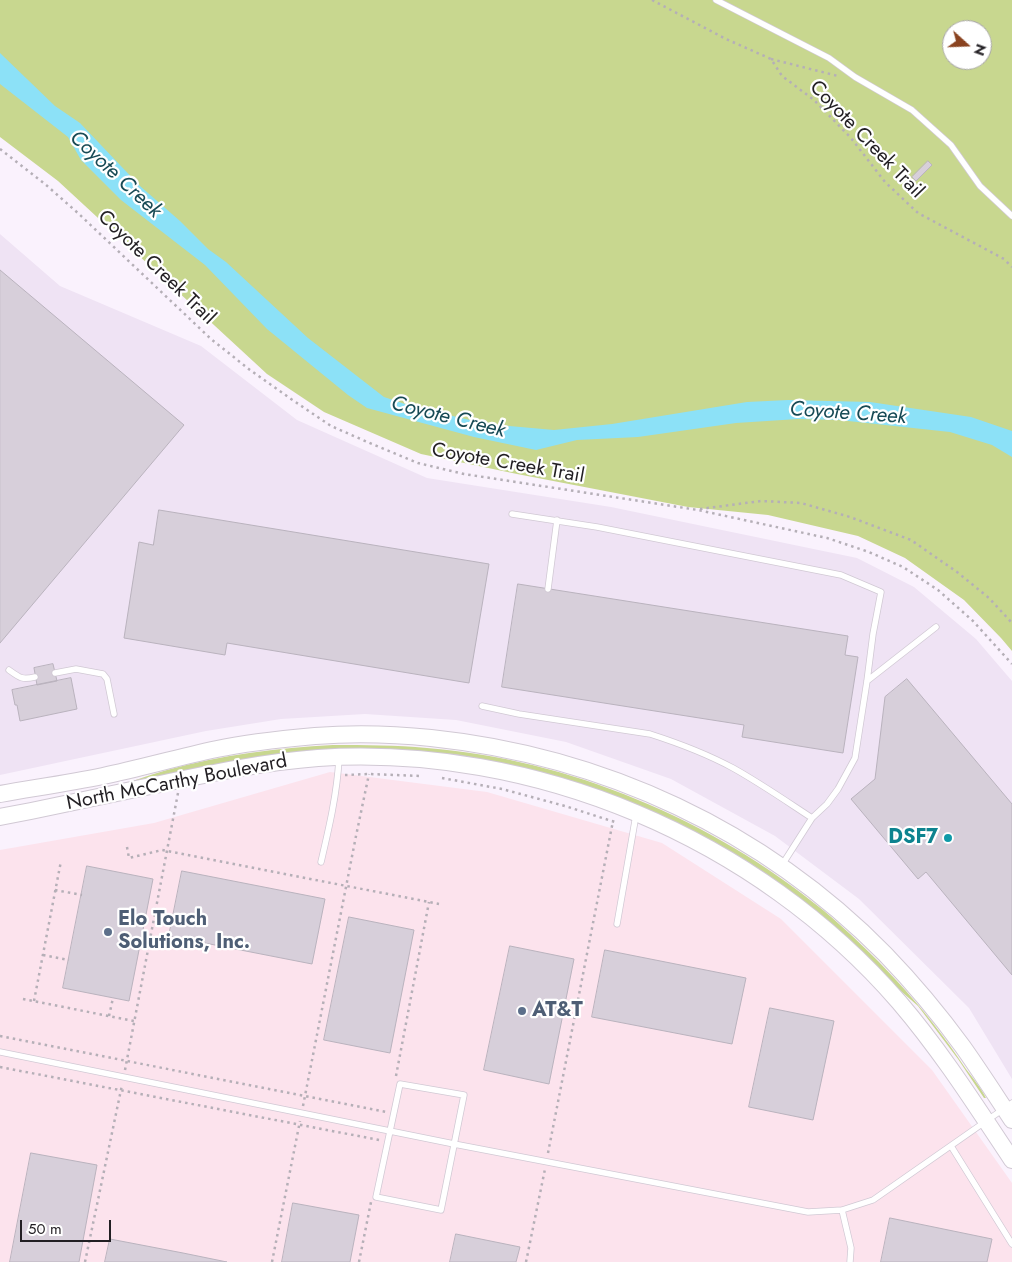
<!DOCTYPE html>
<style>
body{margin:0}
#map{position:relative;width:1012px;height:1262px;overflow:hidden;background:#faf2fd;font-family:Jost,sans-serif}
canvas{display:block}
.north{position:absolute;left:942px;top:20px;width:50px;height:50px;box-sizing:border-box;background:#fff;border:1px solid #a7a5a7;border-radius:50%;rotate:110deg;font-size:14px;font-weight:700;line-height:20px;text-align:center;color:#221f23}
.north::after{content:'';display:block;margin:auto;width:18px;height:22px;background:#8a4320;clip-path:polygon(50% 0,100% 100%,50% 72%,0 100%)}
.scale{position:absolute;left:20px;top:1220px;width:91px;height:22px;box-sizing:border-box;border:2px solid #221f23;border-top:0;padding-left:6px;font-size:15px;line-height:18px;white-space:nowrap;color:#221f23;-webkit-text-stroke:4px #fff;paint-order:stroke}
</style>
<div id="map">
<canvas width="1012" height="1262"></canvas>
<div class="north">N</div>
<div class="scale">50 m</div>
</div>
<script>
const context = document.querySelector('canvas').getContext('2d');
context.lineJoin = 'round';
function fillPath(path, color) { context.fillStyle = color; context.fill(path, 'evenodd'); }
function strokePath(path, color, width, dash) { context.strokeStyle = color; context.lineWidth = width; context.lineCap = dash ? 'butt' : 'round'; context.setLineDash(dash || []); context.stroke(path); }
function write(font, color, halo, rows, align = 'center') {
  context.font = font + ' Jost,sans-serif'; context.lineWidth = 4.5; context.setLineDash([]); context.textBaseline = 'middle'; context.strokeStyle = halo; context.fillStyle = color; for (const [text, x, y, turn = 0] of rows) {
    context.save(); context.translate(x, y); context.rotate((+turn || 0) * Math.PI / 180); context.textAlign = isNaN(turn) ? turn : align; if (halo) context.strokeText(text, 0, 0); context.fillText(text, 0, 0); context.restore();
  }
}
const commercial = new Path2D(`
 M330 772 487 792 662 843 781 919 932 1070 1012 1183V1262H0V850L154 823Z`);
const built = new Path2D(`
 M0 234 60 286 201 346 297 420 427 478 611 507 857 558 914 587 976 639 1012 681V1079L969 1008 859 899 775 836 671 779 566 742 456 720 365 714 281 719 206 731 0 775Z`);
const green = new Path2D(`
 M0 0H1012V651L1001 638 964 600 905 558 858 536 768 515 688 507 517 474 421 454 324 412 267 374 58 181 0 137ZM952 30H982V60H952Z
 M333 745C365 745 396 745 427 748 569 759 713 820 823 910 849 932 873 955 896 980 922 1008 945 1037 966 1069 973 1078 981 1088 986 1098H984L958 1059 918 1006 872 966 844 940 611 798 354 753 105 790C125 784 146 776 167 770 220 755 278 748 333 745Z`);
const water = new Path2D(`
 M0 53 55 106 80 123 140 186 180 221 208 249 226 262 308 338 384 397 414 407 487 424 554 430 612 424 747 402 788 400 870 402 971 417 1012 431V457L992 445 950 432 839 420 798 419 736 423 638 437 577 440 536 450 474 437 367 408 348 395 267 329 205 265 121 200 81 160 68 137 0 84Z`);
const building = new Path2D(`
 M928 161 932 165 916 181 912 177Z
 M0 270 184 425 0 643Z
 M159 510 489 564 469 683 227 643 225 655 124 638 139 542 153 545Z
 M518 584 848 636 845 655 858 657 843 753 742 737 744 725 502 687Z
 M53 664 57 681 37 685 34 668Z
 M71 678 77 709 20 721 17 705H15L12 690Z
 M907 679 1012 804V975L926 872 918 879 851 799 875 779 885 697Z
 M87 866 153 879 129 1001 63 988Z
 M182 871 325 899 312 964 169 936Z
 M349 917 414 930 390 1053 324 1040Z
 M510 946 574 959 549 1084 484 1070Z
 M605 950 746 978 732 1044 592 1017Z
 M770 1008 834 1021 813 1120 749 1107Z
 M31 1153 97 1165 79 1262H10Z
 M293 1203 359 1215 350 1262H282Z
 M890 1218 992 1239 987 1262H881Z
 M456 1234 520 1247 516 1262H450Z
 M110 1239 183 1253 227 1262H105Z`);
const path = new Path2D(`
 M652 0 726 39 771 59 782 76 814 100 851 138 885 182 918 213 1004 259 1012 267
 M771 59 838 76
 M0 149 45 184 79 214 211 339 250 370 291 399 331 426 372 444 418 463 464 474 698 510 827 538 869 552 903 567 938 590 973 621 1012 664
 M700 509 761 501 801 503 850 517 911 540 957 572 989 598 1012 623
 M345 775 369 774 421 776
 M442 778 502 789 565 806 618 823
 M127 847 129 858 162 850 439 904
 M55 890 82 895
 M43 955 69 960
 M23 999 134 1021
 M34 1001 61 861
 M109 1016 113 998
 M0 1036 386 1112
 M0 1067 379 1140
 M125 1070 178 793
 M396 1076 429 902
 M303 1106 356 836 369 774
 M548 1153 613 821
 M85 1262 122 1085
 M272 1262 300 1121
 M359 1262 371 1202
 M526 1262 545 1169`);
const service = new Path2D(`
 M716 0 829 58 855 77 912 110 951 145 980 186 1012 216
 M512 514 597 527 841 575 881 592 873 634 867 681 855 758 838 789 827 804 812 818 782 865
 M548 589 557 520
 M9 670C20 678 22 680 35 677
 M55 673 76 669 103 674 107 679 114 714
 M867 681 936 627
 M482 706 519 714 650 734C678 743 707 754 733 768 760 783 786 801 812 818
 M321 862C329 828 337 794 339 759
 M617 924 636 815
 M0 1052 454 1144 808 1212 842 1210 873 1200 1012 1103
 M400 1084 464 1095 441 1210 376 1197Z
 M951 1146 1012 1244
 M842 1210 851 1248 850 1262`);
const secondary = new Path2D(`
 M0 794C34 788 69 783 103 776 141 768 179 757 217 749 249 742 282 739 315 736 353 733 393 734 431 738 603 756 763 830 885 954 913 983 939 1014 963 1047 980 1071 996 1096 1012 1120
 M0 817 31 811C74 802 117 793 160 784 212 773 264 762 318 758 535 744 757 838 899 1002 941 1051 976 1106 1012 1160`);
const markers = [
 [948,838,5,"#0f9aa8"],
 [108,932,5,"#5c6f8a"],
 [522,1011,5,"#5c6f8a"]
];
const streetNames = [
 ["Coyote Creek Trail",866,140,46],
 ["Coyote Creek Trail",156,268,44],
 ["Coyote Creek Trail",508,464,10],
 ["North McCarthy Boulevard",177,783,-11]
];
const cultureNames = [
 ["DSF7",938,838]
];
const serviceNames = [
 ["Elo Touch",118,920],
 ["Solutions, Inc.",118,943],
 ["AT&T",532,1011]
];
const waterNames = [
 ["Coyote Creek",115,175,43],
 ["Coyote Creek",848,414,4],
 ["Coyote Creek",448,418,14]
];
fillPath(commercial, '#fce3ed');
fillPath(built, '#efe3f4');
fillPath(green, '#c8d78f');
fillPath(water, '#8ce1f7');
fillPath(building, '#d7cfda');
strokePath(building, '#bab3be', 1);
strokePath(service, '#d1c9d4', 7);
strokePath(secondary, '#d1c9d4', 18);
strokePath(path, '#b5afb7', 2.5, [2.5, 4]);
strokePath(service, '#fff', 5.5);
strokePath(secondary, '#fff', 16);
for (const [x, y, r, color] of markers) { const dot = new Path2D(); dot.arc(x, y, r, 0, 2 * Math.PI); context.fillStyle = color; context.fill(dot); strokePath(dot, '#fff', 2); }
write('20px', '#221f23', '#fff', streetNames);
write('bold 20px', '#0d838f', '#fff', cultureNames, 'right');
write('bold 20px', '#4e5e75', '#fff', serviceNames, 'left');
write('italic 21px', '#174a55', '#fff', waterNames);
</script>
